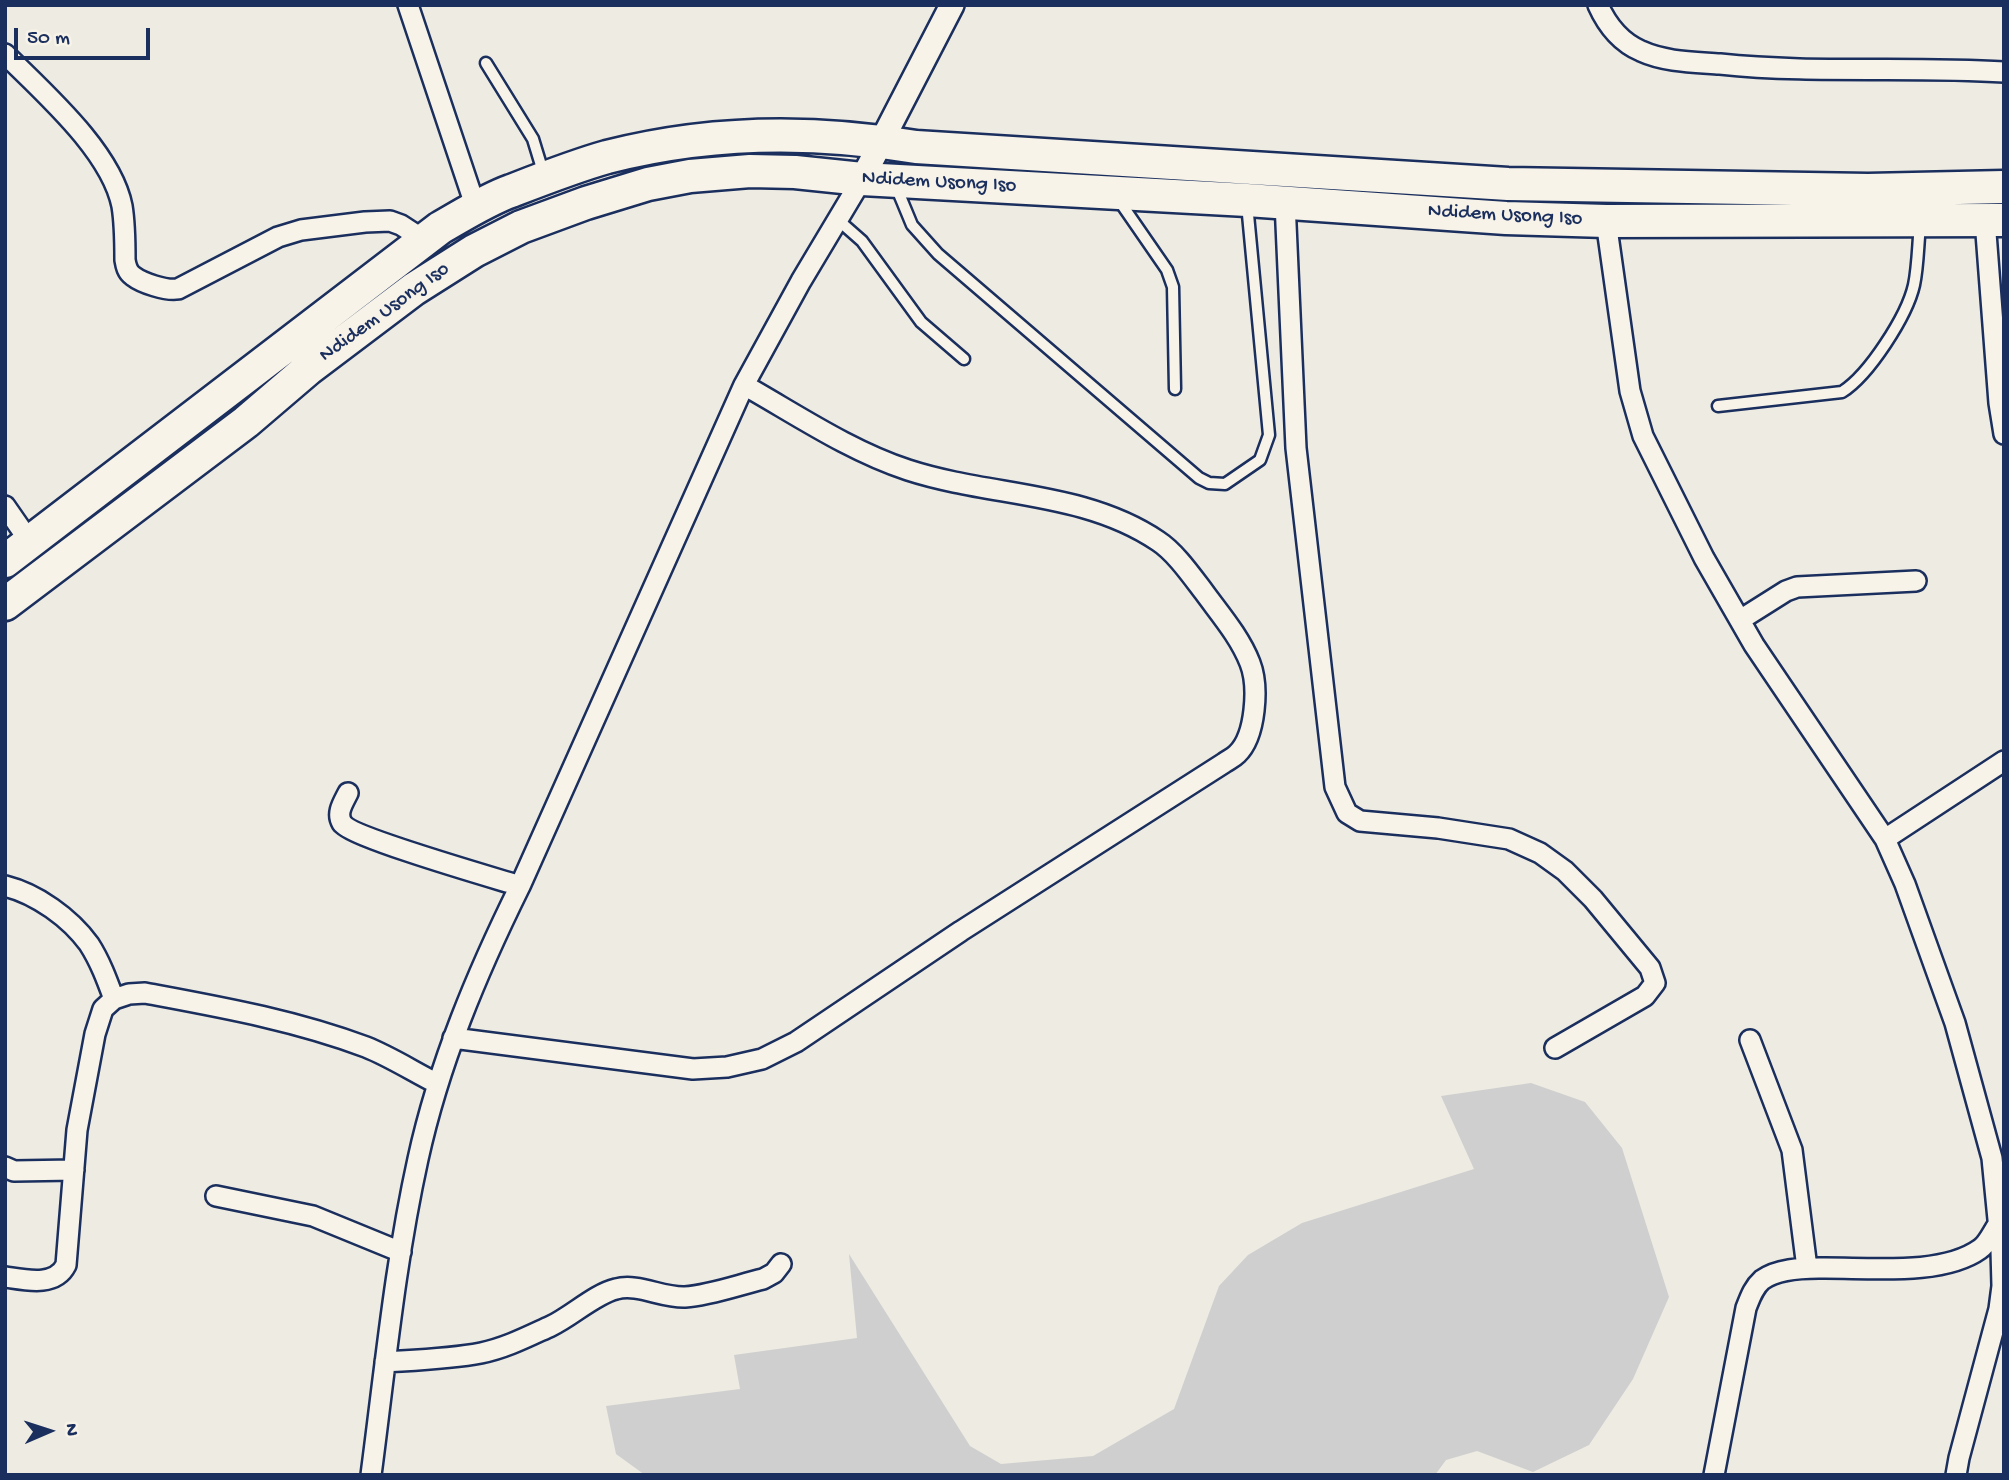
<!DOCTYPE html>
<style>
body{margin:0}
#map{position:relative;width:2009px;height:1480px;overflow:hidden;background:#eeebe2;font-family:"Gochi Hand",sans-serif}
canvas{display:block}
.frame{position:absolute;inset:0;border:7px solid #1b2f5e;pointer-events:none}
.north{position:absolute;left:14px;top:1396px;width:70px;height:70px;-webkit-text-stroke:5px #f7f3e8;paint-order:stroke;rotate:87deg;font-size:19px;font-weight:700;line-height:28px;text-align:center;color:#1b2f5e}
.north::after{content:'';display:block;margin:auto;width:24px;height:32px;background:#1b2f5e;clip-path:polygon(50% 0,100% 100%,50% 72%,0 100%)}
.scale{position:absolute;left:14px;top:28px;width:136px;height:32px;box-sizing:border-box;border:4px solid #1b2f5e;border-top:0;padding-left:9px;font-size:21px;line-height:24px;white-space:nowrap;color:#1b2f5e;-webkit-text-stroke:5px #f7f3e8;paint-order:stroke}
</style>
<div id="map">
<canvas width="2009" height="1480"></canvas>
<div class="frame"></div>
<div class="north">N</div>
<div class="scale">50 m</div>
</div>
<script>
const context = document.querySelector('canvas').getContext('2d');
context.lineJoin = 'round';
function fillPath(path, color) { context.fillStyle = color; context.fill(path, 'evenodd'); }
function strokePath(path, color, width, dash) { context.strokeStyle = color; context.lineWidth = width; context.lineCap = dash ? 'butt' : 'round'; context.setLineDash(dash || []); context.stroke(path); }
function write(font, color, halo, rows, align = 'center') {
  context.font = font + ' "Gochi Hand",sans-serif'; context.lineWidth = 6; context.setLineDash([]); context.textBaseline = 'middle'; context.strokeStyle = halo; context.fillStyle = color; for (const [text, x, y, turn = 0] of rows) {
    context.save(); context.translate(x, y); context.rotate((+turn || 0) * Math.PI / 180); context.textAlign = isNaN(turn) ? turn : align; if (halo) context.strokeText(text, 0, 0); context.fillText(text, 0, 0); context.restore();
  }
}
const green = new Path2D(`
 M1531 1083 1585 1102 1622 1148 1669 1297 1633 1379 1589 1445 1533 1472 1477 1451 1446 1460 1435 1475H645L616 1454 606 1406 740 1389 734 1355 857 1338 849 1254 970 1446 1001 1464 1093 1456 1174 1409 1219 1286 1248 1255 1302 1223 1474 1169 1441 1096Z`);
const service = new Path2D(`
 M486 63 533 139 544 175
 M895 184 912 225 938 254 1199 478 1209 483 1225 484 1260 460 1269 435 1247 204
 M1118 199 1167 270 1173 287 1175 389
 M837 219 862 241 921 322 964 359
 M1718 406 1842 392C1869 375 1907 316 1914 285 1918 266 1918 244 1920 225`);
const minor = new Path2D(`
 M408 5 476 208
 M1598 5C1607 25 1620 42 1641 51 1665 62 1693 62 1720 64 1814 74 1909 66 2004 72
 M5 54C44 93 111 151 122 206 125 224 125 242 125 260 126 266 127 272 133 276 142 283 166 291 178 289L278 237 301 230 365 222 390 221 401 225 424 240
 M1285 202 1296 448 1335 787 1347 813 1360 821 1438 828 1509 839 1540 853 1565 871 1593 899 1650 968 1655 983 1645 996 1555 1048
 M1985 220 1999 403 2004 434
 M1606 221 1630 391 1643 436 1704 558 1754 645 1885 839 1905 884 1955 1023 1992 1158 2001 1250 2002 1286 1999 1309 1959 1458 1956 1475
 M5 506 30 542
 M1740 620 1786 591 1797 587 1916 581
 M348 793C343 803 336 813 342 823 351 837 494 878 520 886
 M1885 839 2004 761
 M5 886C37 894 70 918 89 944 100 961 107 980 114 999
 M453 1038 693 1069 727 1067 762 1059 796 1042 961 931 1224 763C1228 760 1233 758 1237 754 1256 736 1259 686 1250 663 1240 637 1220 614 1204 592 1191 575 1175 552 1158 541 1084 491 991 497 908 470 850 451 797 415 744 385
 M1750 1040 1792 1150 1807 1268
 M5 1167 14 1171 74 1170
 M216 1196 313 1216 401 1252
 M5 1277C26 1280 55 1287 66 1265L77 1130 95 1034 103 1009 114 999 129 994 145 993C220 1007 294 1020 366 1047 391 1057 414 1072 438 1084
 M385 1362C417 1360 450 1359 481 1353 506 1348 529 1336 551 1326 572 1316 595 1294 616 1289 638 1283 662 1298 685 1297 711 1295 738 1285 763 1279L774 1273 781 1264
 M371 1475C385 1369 395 1263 418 1159 439 1063 477 973 520 886L744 385 801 281 862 179
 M1714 1475 1746 1308C1750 1298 1753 1288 1762 1280 1777 1269 1801 1268 1819 1268 1865 1267 1941 1277 1980 1249 1988 1244 1993 1231 1999 1223`);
const tertiary = new Path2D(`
 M862 179 952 5`);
const trunk = new Path2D(`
 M5 561 440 228C463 215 486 200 511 191 542 179 575 166 607 157 708 131 814 130 916 147L1508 184 1868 190 2004 187
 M5 604 246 422 308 369 414 289 474 251 521 227 586 203 648 184 690 176 750 171 795 172 862 179 1247 200 1506 218 1606 221 2004 220`);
const streetNames = [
 ["Ndidem Usong Iso",939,183,3],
 ["Ndidem Usong Iso",1505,216,3],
 ["Ndidem Usong Iso",385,313,-36]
];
fillPath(green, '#cfcfcf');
strokePath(service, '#1b2f5e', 15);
strokePath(minor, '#1b2f5e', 24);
strokePath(tertiary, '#1b2f5e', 28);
strokePath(trunk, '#1b2f5e', 37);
strokePath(service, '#f7f3e8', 10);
strokePath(minor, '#f7f3e8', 19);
strokePath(tertiary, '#f7f3e8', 23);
strokePath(trunk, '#f7f3e8', 32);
write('21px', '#1b2f5e', '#f7f3e8', streetNames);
</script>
